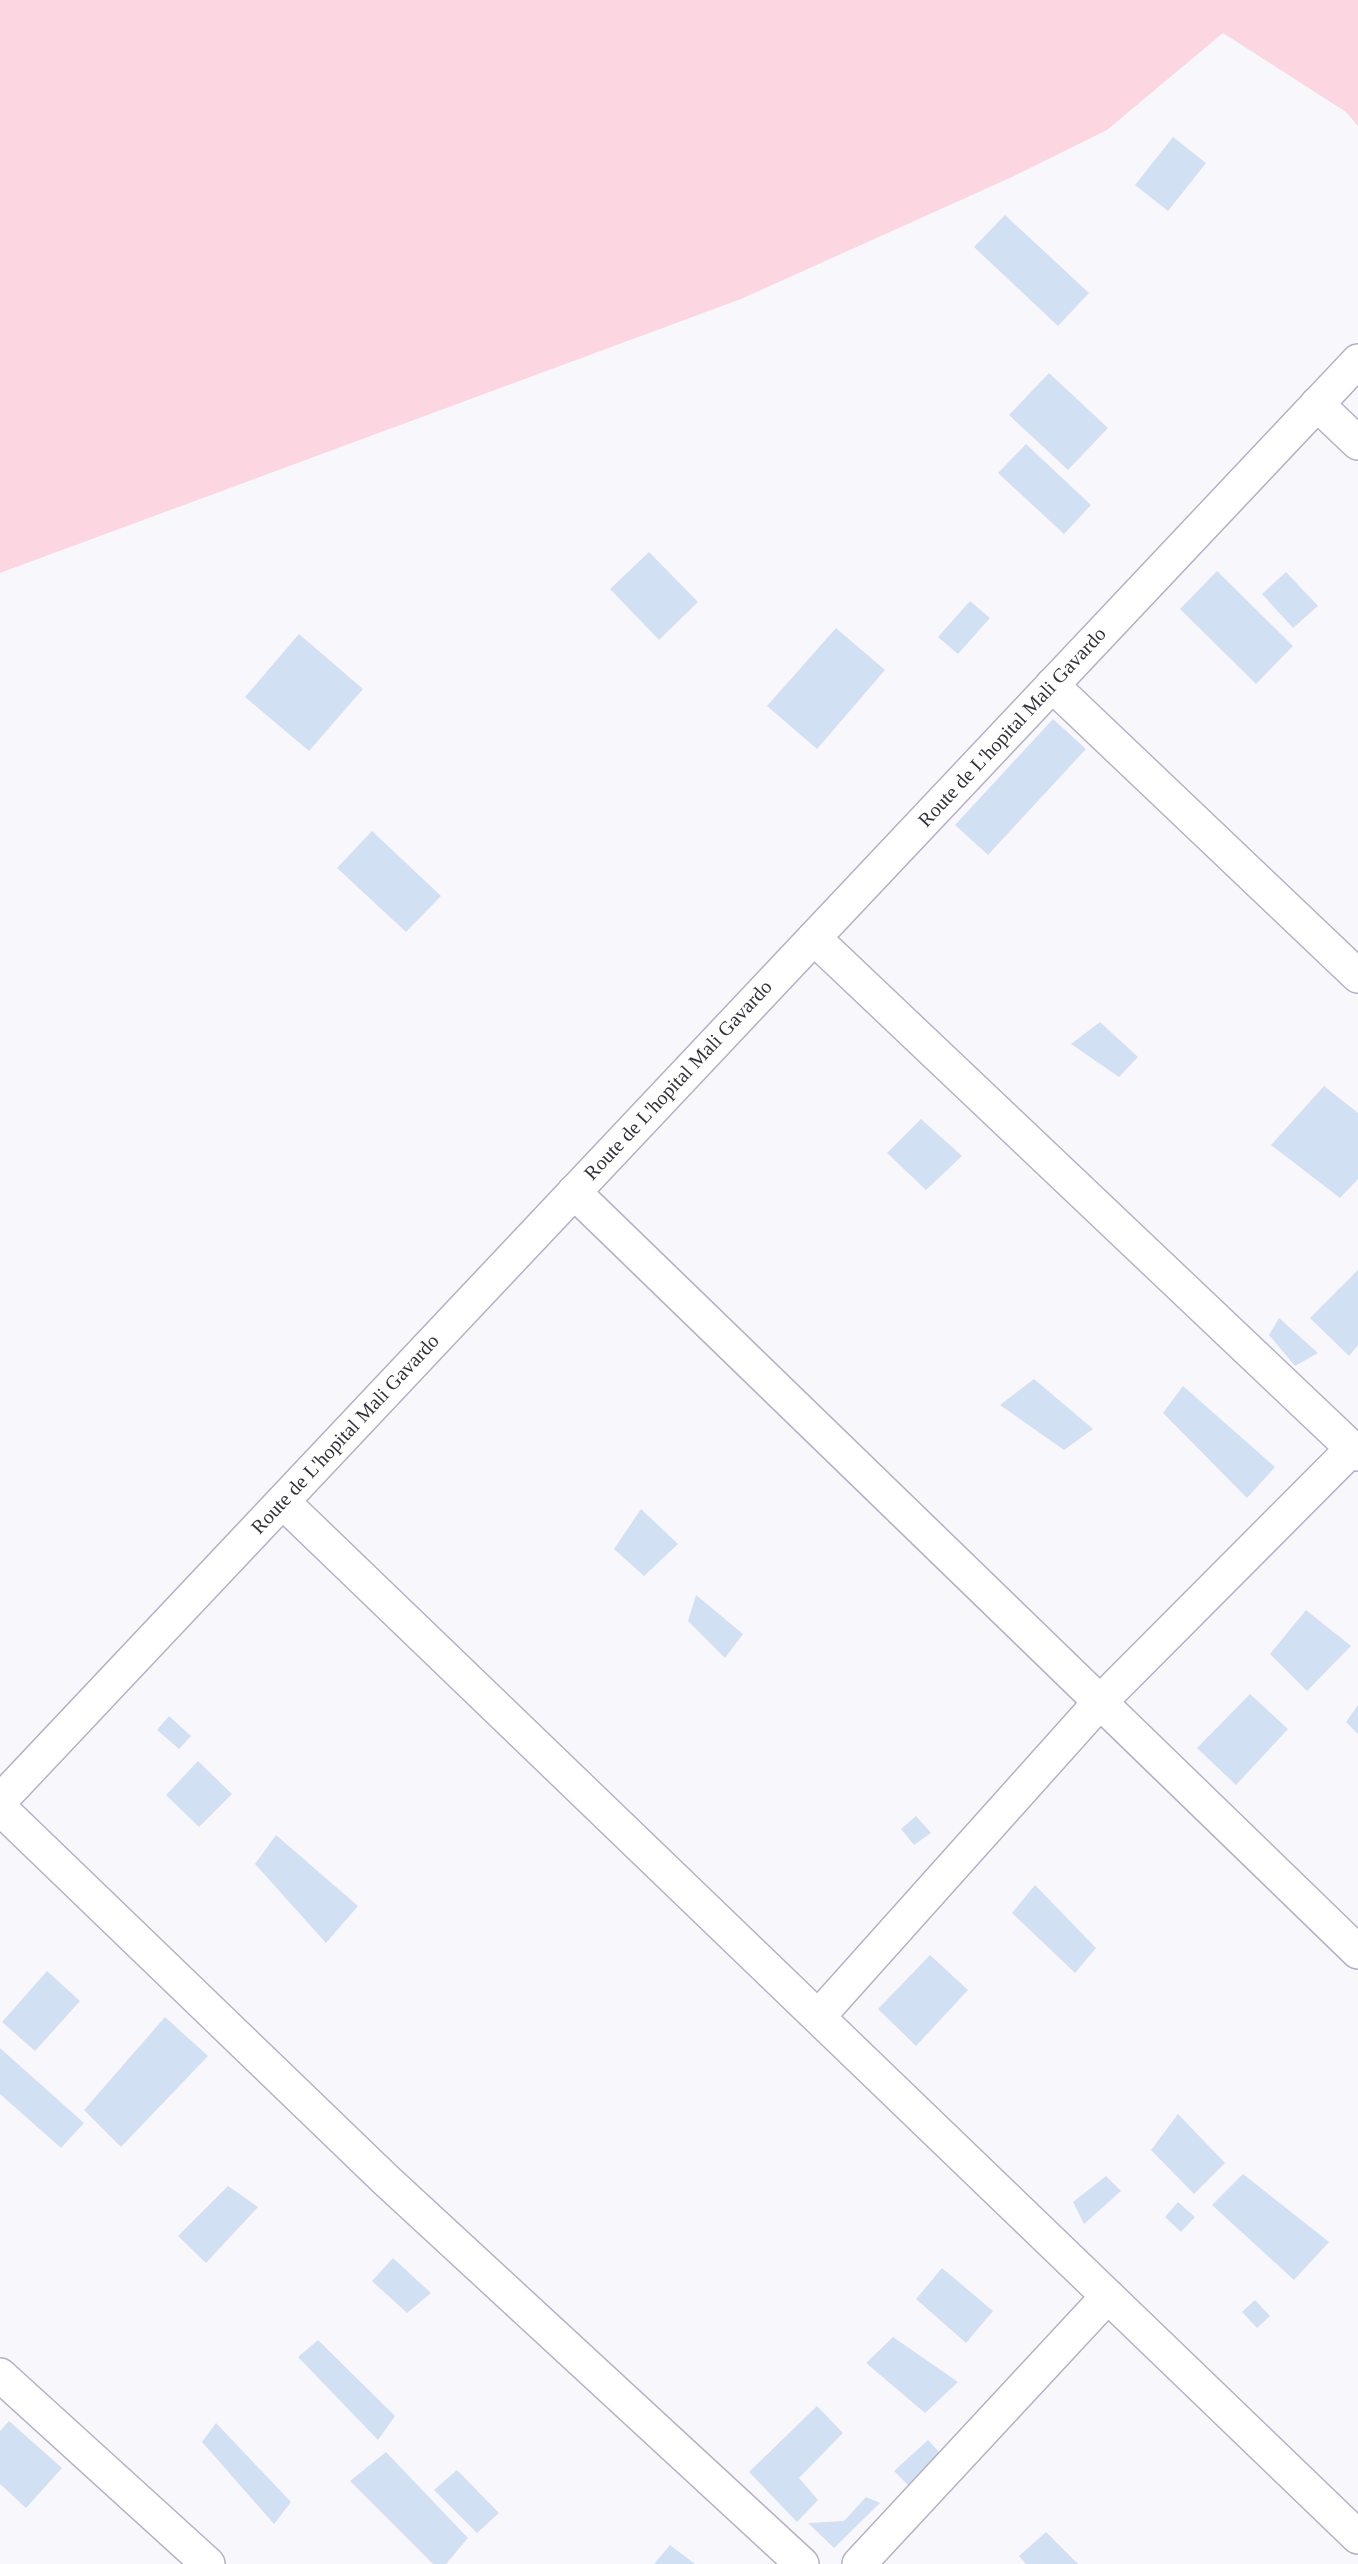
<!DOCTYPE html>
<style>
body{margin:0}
canvas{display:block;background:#f8f8fc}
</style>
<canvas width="1358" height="2564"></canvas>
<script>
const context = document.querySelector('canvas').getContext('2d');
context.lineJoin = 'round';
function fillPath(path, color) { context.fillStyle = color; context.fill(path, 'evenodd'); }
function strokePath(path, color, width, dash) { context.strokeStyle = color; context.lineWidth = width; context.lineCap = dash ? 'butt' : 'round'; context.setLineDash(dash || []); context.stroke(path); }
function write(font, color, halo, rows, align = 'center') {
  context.font = font + ' Georgia,serif'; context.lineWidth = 4.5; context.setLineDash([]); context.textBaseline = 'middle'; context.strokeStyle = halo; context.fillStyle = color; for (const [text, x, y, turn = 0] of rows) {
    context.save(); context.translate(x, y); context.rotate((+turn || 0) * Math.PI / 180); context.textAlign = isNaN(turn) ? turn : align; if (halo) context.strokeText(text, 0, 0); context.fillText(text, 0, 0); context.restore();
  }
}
const green = new Path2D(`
 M0 0H1358V126L1346 112 1223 33 1107 130 1012 177 741 299 0 573Z`);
const building = new Path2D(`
 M1173 137 1206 163 1168 211 1135 185Z
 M1005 215 1089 293 1058 326 974 247Z
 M1049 373 1108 428 1068 470 1009 415Z
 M1026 444 1091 505 1064 534 998 473Z
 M649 552 698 602 659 640 610 589Z
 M1217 571 1293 646 1256 684 1180 609Z
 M1286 572 1318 606 1293 628 1262 594Z
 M970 601 990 618 958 654 938 637Z
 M836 628 885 670 817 749 767 706Z
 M299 634 363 689 309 751 245 697Z
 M1053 719 1086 749 988 855 955 825Z
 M372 831 441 896 406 932 337 868Z
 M1100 1022 1138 1057 1119 1077 1071 1044Z
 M1324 1086 1358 1113V1179L1340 1198 1271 1145Z
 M921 1119 962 1156 926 1190 887 1153Z
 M1358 1270V1345L1349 1356 1310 1318Z
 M1279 1318 1318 1353 1295 1366 1269 1335Z
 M1034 1379 1093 1429 1064 1450 1000 1405Z
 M1183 1386 1275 1467 1247 1498 1163 1413Z
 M641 1509 678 1544 644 1576 614 1549Z
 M696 1595 743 1634 725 1658 688 1621Z
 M1306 1610 1351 1646 1307 1691 1270 1654Z
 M1250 1694 1288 1729 1236 1785 1197 1748Z
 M1358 1705V1734L1346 1722Z
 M169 1716 191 1736 179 1749 157 1730Z
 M198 1761 232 1794 199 1827 166 1795Z
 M916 1816 931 1833 914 1845 901 1829Z
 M276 1835 358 1906 326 1943 255 1864Z
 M1035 1885 1096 1948 1075 1973 1012 1913Z
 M930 1955 968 1990 916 2046 878 2009Z
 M47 1971 80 2001 35 2051 2 2022Z
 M165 2017 208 2056 121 2147 84 2110Z
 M0 2048 84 2123 61 2148 0 2094Z
 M1178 2114 1225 2163 1194 2194 1151 2150Z
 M1243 2174 1329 2242 1294 2280 1212 2205Z
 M1106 2176 1121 2191 1084 2224 1073 2202Z
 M228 2186 258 2207 206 2263 178 2236Z
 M1178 2202 1195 2217 1181 2232 1165 2217Z
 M393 2258 431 2293 407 2313 372 2281Z
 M942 2268 993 2311 966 2343 916 2299Z
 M1255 2300 1270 2316 1257 2328 1242 2312Z
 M893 2337 958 2382 925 2413 866 2363Z
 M318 2340 395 2416 378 2440 298 2357Z
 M817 2406 843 2433 799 2478 818 2500 797 2522 749 2472Z
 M9 2421 62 2468 26 2508 0 2484V2431Z
 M216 2423 291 2502 274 2524 202 2442Z
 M928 2440 941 2454 908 2485 894 2471Z
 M386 2452 468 2538 446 2564H433L350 2481Z
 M457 2470 499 2513 477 2533 434 2490Z
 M866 2497 880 2503 834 2548 808 2523 844 2521Z
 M1046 2532 1078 2564H1026L1019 2556Z
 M670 2545 695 2564H654Z`);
const minor = new Path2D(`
 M1317 404 1358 443
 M1052 685 1358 976
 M814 938 1358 1454
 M574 1192 1358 1952
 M283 1502 1358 2537
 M0 1808 386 2180 802 2564
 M818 2017 1100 1702 1352 1449
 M0 2375 208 2564
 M859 2564 1108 2296`);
const tertiary = new Path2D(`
 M0 1801 1358 361`);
const streetNames = [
 ["Route de L'hopital Mali Gavardo",1013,728,-47],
 ["Route de L'hopital Mali Gavardo",679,1081,-47],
 ["Route de L'hopital Mali Gavardo",346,1435,-47]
];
fillPath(green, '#fcd6e1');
fillPath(building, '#d2e0f4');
strokePath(minor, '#b3b1c7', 36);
strokePath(tertiary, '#b3b1c7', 36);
strokePath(minor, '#fff', 33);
strokePath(tertiary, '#fff', 33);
write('20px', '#32313a', '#fff', streetNames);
</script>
